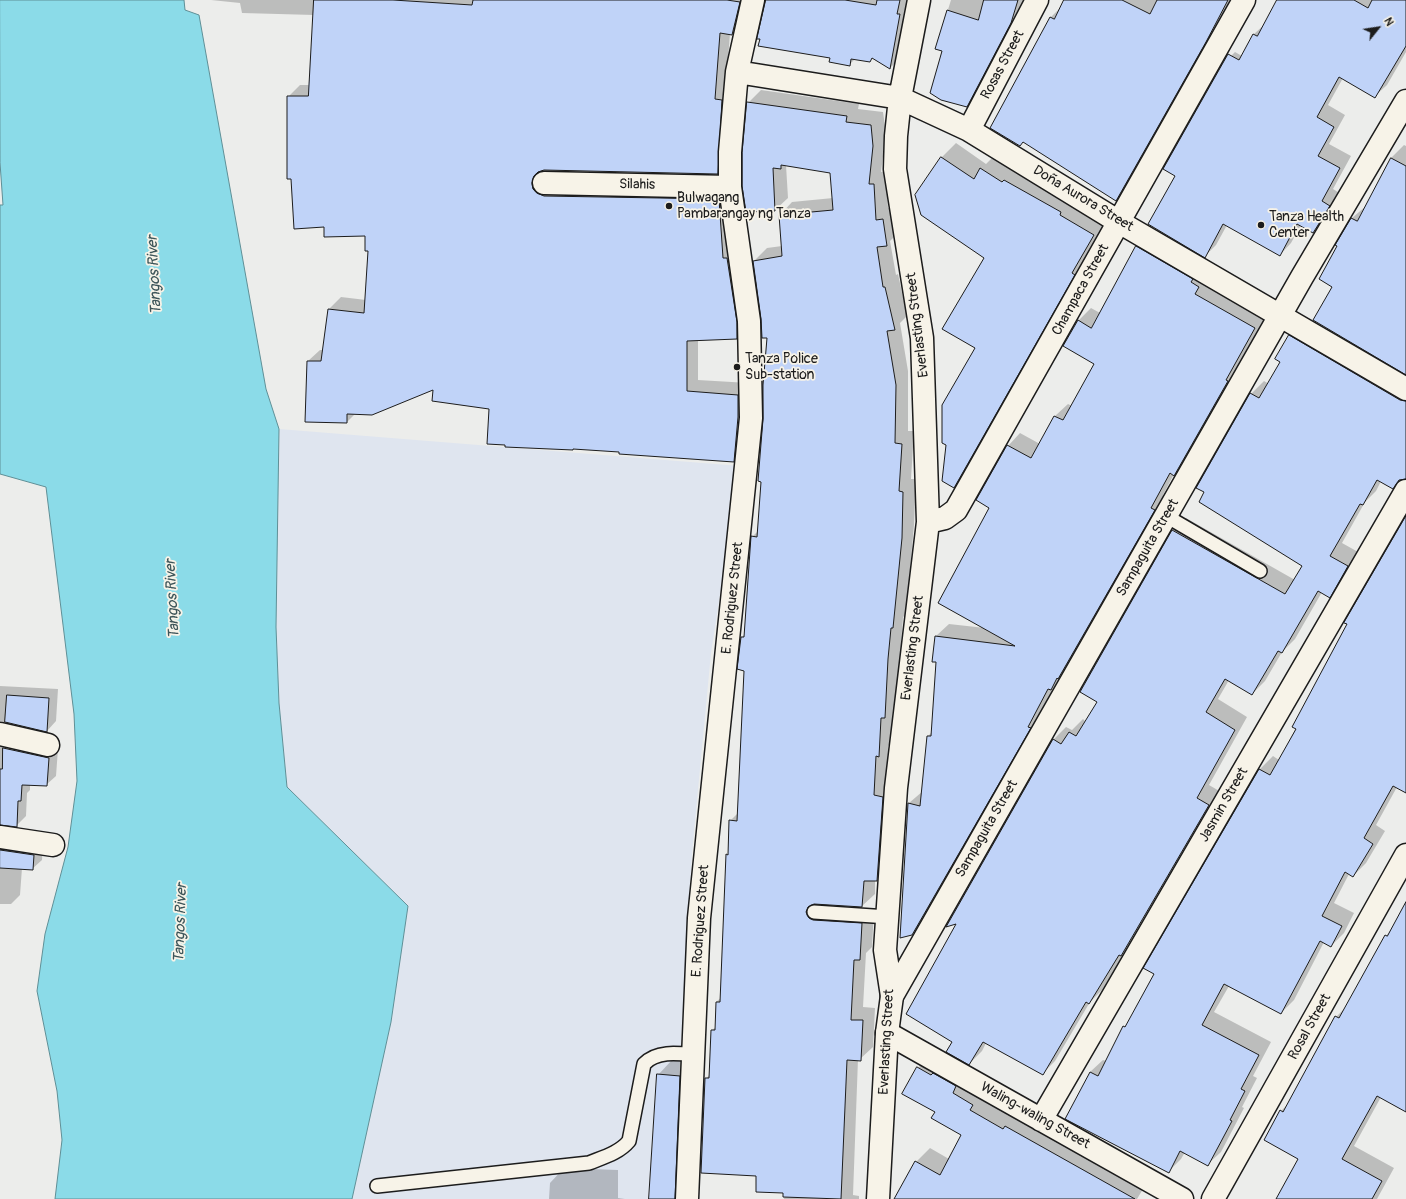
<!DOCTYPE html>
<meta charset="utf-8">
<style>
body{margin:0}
#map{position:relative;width:1406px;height:1199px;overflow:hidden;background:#ecedeb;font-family:Pangolin,sans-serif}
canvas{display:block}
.north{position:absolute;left:1358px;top:8px;width:40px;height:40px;-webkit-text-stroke:3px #f7f3e8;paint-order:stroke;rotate:60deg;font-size:11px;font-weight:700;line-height:16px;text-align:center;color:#1c1c1c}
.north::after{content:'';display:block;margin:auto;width:14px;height:18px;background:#1c1c1c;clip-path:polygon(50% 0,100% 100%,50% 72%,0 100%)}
</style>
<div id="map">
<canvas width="1406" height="1199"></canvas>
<div class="north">N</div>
</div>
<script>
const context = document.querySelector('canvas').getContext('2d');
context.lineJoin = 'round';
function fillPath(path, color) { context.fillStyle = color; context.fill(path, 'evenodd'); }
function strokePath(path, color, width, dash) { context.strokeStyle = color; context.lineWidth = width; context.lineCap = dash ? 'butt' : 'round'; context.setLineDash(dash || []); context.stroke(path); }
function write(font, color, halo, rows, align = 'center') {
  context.font = font + ' Pangolin,sans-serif'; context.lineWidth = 3.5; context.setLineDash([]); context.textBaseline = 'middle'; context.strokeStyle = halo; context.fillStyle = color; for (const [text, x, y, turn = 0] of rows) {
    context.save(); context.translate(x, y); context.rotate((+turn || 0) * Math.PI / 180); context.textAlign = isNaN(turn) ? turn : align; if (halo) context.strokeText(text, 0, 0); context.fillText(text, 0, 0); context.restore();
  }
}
const built = new Path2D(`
 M279 429 740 466 711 653 692 853 672 1199H352L391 1022 408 906 287 787 279 703 276 627Z`);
const water = new Path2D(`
 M0 0H184L185 10 199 15 266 389 279 429 276 627 279 703 287 787 408 906 391 1022 352 1199H55L62 1140 57 1091 37 991 45 934 68 847 77 781 74 714 46 487 0 474V205H3L0 163Z`);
const shadow = new Path2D(`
 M211 0H749L744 22 732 34 730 33 726 88 729 161 717 173 543 171 545 178 730 188 748 326 736 338 698 340V380L749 383 745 449 733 461 620 451 574 448 573 449 490 408 434 389 355 414 347 422 308 361 320 350H324L329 309 341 297 366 300 369 250 366 235 324 226 288 97 300 85H310L314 15 242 13 240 3Z
 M765 0H909L902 56 890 68 873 57 869 61 855 59 849 65 831 57 758 38Z
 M951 0H1026L978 94 967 106 943 51 936 48Z
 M1065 0H1232L1129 187 1116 200 1050 18 1062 6Z
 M1278 0H1406V52L1387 85 1375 96 1343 78 1328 105 1345 115 1329 144 1351 156 1333 189 1341 194 1325 220 1313 232 1301 225 1291 243 1280 255 1227 225 1216 245 1205 256 1176 175 1223 64 1235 52 1242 56 1254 34 1265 24Z
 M761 90 859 104 858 109 883 112 886 133 881 172 886 171 888 208 895 207 899 232 890 241 896 275 898 274 907 316 900 323 908 371V431H914L911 479H916L914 525 906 615 903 617 901 645 898 704 893 709 891 743 888 746 887 782 889 868 875 880V894L862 906 820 903 826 908 874 911 872 947 866 953 863 1007 875 1008 873 1047 860 1059H858L853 1195 859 1196V1199H784L785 1192 757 1175 706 1079 710 1074 712 1030 716 1027V1002L722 997 727 855 729 853 730 821 738 813 745 670 742 637 745 634 752 537 758 531 762 481 768 337 762 319 754 261 767 248 782 246 780 215 792 202 833 198 831 172 786 165 788 198 775 210 748 103Z
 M956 143 986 164 995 155 1107 221 1085 259 1088 260 968 473 954 487 976 348 986 258 916 196 942 157Z
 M1404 145 1406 146V373L1333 286 1339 246 1337 245 1352 218 1366 206 1391 158Z
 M1149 234 1267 315 1238 367 1240 368 1187 462 1174 474 1163 495 1167 497 1063 676 1057 682 925 921 912 934 901 937 909 803 923 791 928 736 933 731 937 661 936 636 949 624 985 628 990 508 1008 446 1020 433 1040 444 1055 416 1068 404 1072 406 1095 363 1078 321 1091 308 1100 313 1137 247Z
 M1302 323 1406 383V478L1402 479 1393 488 1381 481 1376 491 1365 502 1342 543 1360 553 1342 584 1330 596 1322 592 1295 639 1282 652 1265 681 1252 694 1229 680 1218 699 1247 717 1209 785 1221 792 1134 942 1125 952 1102 990 1090 1002 1055 1061 1042 1074 986 1043 982 1051 969 1064 953 1041 958 922 1053 740 1066 727 1072 730 1083 719 1086 722 1098 701 1173 531 1186 518 1295 580 1303 566 1251 394 1264 381 1269 384 1282 361 1289 336Z
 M1406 518V792L1397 787 1376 825 1385 831 1366 863 1353 876 1349 874 1334 903 1354 913 1344 933 1331 946 1324 942 1294 1000 1281 1013 1229 986 1214 1012 1271 1042 1253 1076 1257 1078 1242 1107 1244 1108 1221 1152 1208 1164 1185 1152 1181 1159 1168 1172 1090 1072 1103 1060 1106 1061 1124 1027 1129 1022 1155 974 1145 968 1260 769 1273 756 1279 760Z
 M0 686 58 689 56 721 47 731 0 721Z
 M0 733 58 749 56 776 46 785 30 784V790L27 793 26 816 16 826 0 825Z
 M0 835 43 846 42 860 32 869 22 868 20 895 11 904H0Z
 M1406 904V1111L1381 1097 1354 1146 1394 1168 1377 1199H1277L1299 1159 1281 1111 1288 1104 1336 1017 1346 1007 1386 936 1392 929Z
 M932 1054 1146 1184 1137 1199H895L916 1162 930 1148 949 1159 963 1135 936 1112 904 1094 918 1068Z
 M672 1060 694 1062 689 1199H650L658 1075Z
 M564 1168 618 1170V1198L625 1199H549L550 1183Z`);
const building = new Path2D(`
 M314 0H393L472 5 473 0H727L740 2 732 35 720 33 715 99 722 100 718 174 544 170 538 172 534 176 532 183 533 189 537 193 544 196 719 199 723 258H727L737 322V339L687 341V391L738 395V417L734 462 619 454V452L573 449V450L505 447V445L487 444 489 409 432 401 433 390 372 415 347 414V423L305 422 307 361H321L328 309 364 313 368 251H365V236L324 237V227L294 229 291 179H287V96H308Z
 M766 0H845L876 5 877 0H900L897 14H900L890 69 872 58 870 62 851 59 850 66 829 62 830 58 758 46 760 39H757Z
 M984 0H1018L1011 23 967 107 941 100 930 93 942 51 935 49 947 10 978 20Z
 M1064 0H1122L1150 14 1157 0H1228L1206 42 1116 201 1023 142 1020 146 990 128 1050 17 1054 19Z
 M1277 0H1354L1368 8 1372 0H1406V46L1375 98 1339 77 1317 117 1334 127 1318 156 1340 168 1322 201 1330 206 1313 233 1297 224 1280 256 1223 224 1205 258 1148 224 1175 176 1163 169 1228 54 1239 60 1253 34 1257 36Z
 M747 102 847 116 846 122 871 125 873 146 869 184H874L876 220 883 219 887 246 877 247 883 287H885L895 330 887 331 896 385 895 443 902 444 899 491 903 492 902 538 893 628H891L888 659 885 718H881L879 757 876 756 874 795 883 797 877 881H864L862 907 814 904 808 907 806 912 809 918 813 920 862 923 860 960H854L851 1020H863L861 1061 847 1060 841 1199 783 1197V1193L756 1192V1176L701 1173 705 1078H709L711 1030H715L716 1002H720L726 854 728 855 729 820 737 821 744 671 737 669 741 637H744L751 536 757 537 761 482 758 481 763 419V385L767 338H762L761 319 753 261 782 256 779 215 833 210 830 173 781 165V169L773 168 775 211 746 212 742 186V153Z
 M941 157 974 179 980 168 1002 182 1004 180 1061 212 1060 215 1094 235 1072 273 1075 275 954 488 942 481 946 445 942 443V405L975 348 942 329 984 258 921 215 915 195Z
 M1391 158 1406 166V375L1313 320 1332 287 1319 279 1337 246 1335 245 1351 218 1357 221Z
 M1136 246 1193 279 1191 282 1199 287 1195 294 1255 328 1226 380 1228 381 1174 476 1170 473 1151 508 1155 510 1058 679 1057 678 1051 690 1048 689 1028 727 1031 728 912 935 900 938 908 803 920 806 927 736H931L936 662H932L935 636 1015 646 938 603 989 508 976 500 1007 445 1031 458 1054 416 1063 420 1094 364 1063 346 1078 320 1091 328Z
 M1289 335 1400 400 1406 401V479L1399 480 1393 489 1377 480 1363 505 1360 504 1330 556 1348 566 1330 598 1318 591 1282 653 1278 651 1252 695 1225 679 1206 712 1235 730 1197 798 1209 805 1121 956 1119 955 1089 1004 1086 1002 1043 1075 983 1042 969 1065 946 1052 952 1042 906 1014 956 924 946 927 1053 739 1061 744 1069 732 1076 736 1097 702 1080 692 1172 530 1285 594 1302 566 1199 502 1204 492 1196 488 1250 393 1259 398 1280 362 1275 359Z
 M1406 516V793L1393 786 1364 838 1373 844 1353 877 1345 872 1322 916 1342 926 1331 947 1320 941 1281 1014 1224 984 1202 1025 1259 1055 1241 1089 1245 1091 1230 1120 1232 1121 1208 1166 1180 1151 1169 1173 1065 1119 1090 1072 1098 1076 1123 1026 1125 1027 1154 974 1143 968 1259 769 1270 775 1296 729 1292 727 1347 624 1344 623Z
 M7 695 49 698 47 732 5 722Z
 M3 748 49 758 47 786 22 785 21 801H18L17 827 0 825V769H2Z
 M0 850 34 855 33 870 0 868Z
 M1406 902V1112L1377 1096 1342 1159 1382 1181 1372 1199H1276L1298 1159 1264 1140 1280 1110 1283 1112 1335 1016 1339 1018 1385 935 1387 936Z
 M917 1067 931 1075 933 1073 956 1086 953 1093 973 1105 970 1110 1003 1129 1005 1126 1135 1199H894L915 1161 940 1175 961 1135 931 1118 935 1112 902 1094Z
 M657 1074 680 1076 675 1199H649Z`);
const lane = new Path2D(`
 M1166 516 1260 571
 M814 912 888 917
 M377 1186 589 1163C604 1157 619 1153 629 1141L644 1064C656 1051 676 1053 694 1055`);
const street = new Path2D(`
 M737 72 900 98 969 130 1119 222 1406 389
 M969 130 1037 0
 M544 183 730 187
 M928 522 945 518 956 510 1244 0
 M0 734 48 745
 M0 837 53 845
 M892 996 885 950 896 788 928 522 922 338 895 169 896 136 900 98 919 0
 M887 1033 1182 1199
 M1041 1120 1406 491
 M687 1199 699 918 751 418 749 321 730 187V152L737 72 753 0
 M1213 1199 1406 855`);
const secondary = new Path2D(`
 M878 1199 887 1033 892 996 1302 277 1406 101`);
const markers = [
 [669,206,4,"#1c1c1c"],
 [1261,225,4,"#1c1c1c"],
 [737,367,4,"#1c1c1c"]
];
const streetNames = [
 ["Rosas Street",1003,65,-62],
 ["Silahis",637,185,1],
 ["Doña Aurora Street",1083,199,31],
 ["Champaca Street",1081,290,-61],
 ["Everlasting Street",918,325,-97],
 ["Sampaguita Street",1148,548,-60],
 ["E. Rodriguez Street",733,598,-84],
 ["Everlasting Street",913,648,-83],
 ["Jasmin Street",1224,805,-60],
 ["Sampaguita Street",987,829,-60],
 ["E. Rodriguez Street",701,921,-86],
 ["Rosal Street",1310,1027,-61],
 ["Everlasting Street",887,1042,-87],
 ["Waling-waling Street",1035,1116,29]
];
const poiNames = [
 ["Bulwagang",677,198],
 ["Pambarangay ng Tanza",677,214],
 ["Tanza Health",1269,217],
 ["Center",1269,233],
 ["Tanza Police",745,359],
 ["Sub-station",745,375]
];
const waterNames = [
 ["Tangos River",155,275,-93],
 ["Tangos River",173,599,-93],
 ["Tangos River",181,923,-88]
];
fillPath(built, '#dfe5ef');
fillPath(water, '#8bdbe8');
strokePath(water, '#5f8f96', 1);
fillPath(shadow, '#0003');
fillPath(building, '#c0d3f8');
strokePath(building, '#1c1c1c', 1);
strokePath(lane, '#1c1c1c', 16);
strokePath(street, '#1c1c1c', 25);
strokePath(secondary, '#1c1c1c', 25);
strokePath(lane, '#f7f3e8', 13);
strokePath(street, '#f7f3e8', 22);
strokePath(secondary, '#f7f3e8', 22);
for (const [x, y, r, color] of markers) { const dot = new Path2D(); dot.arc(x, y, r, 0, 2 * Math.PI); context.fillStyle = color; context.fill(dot); strokePath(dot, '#f7f3e8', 1.5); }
write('14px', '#1c1c1c', '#f7f3e8', streetNames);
write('14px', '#1c1c1c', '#f7f3e8', poiNames, 'left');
write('italic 15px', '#3d5559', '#f7f3e8', waterNames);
</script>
